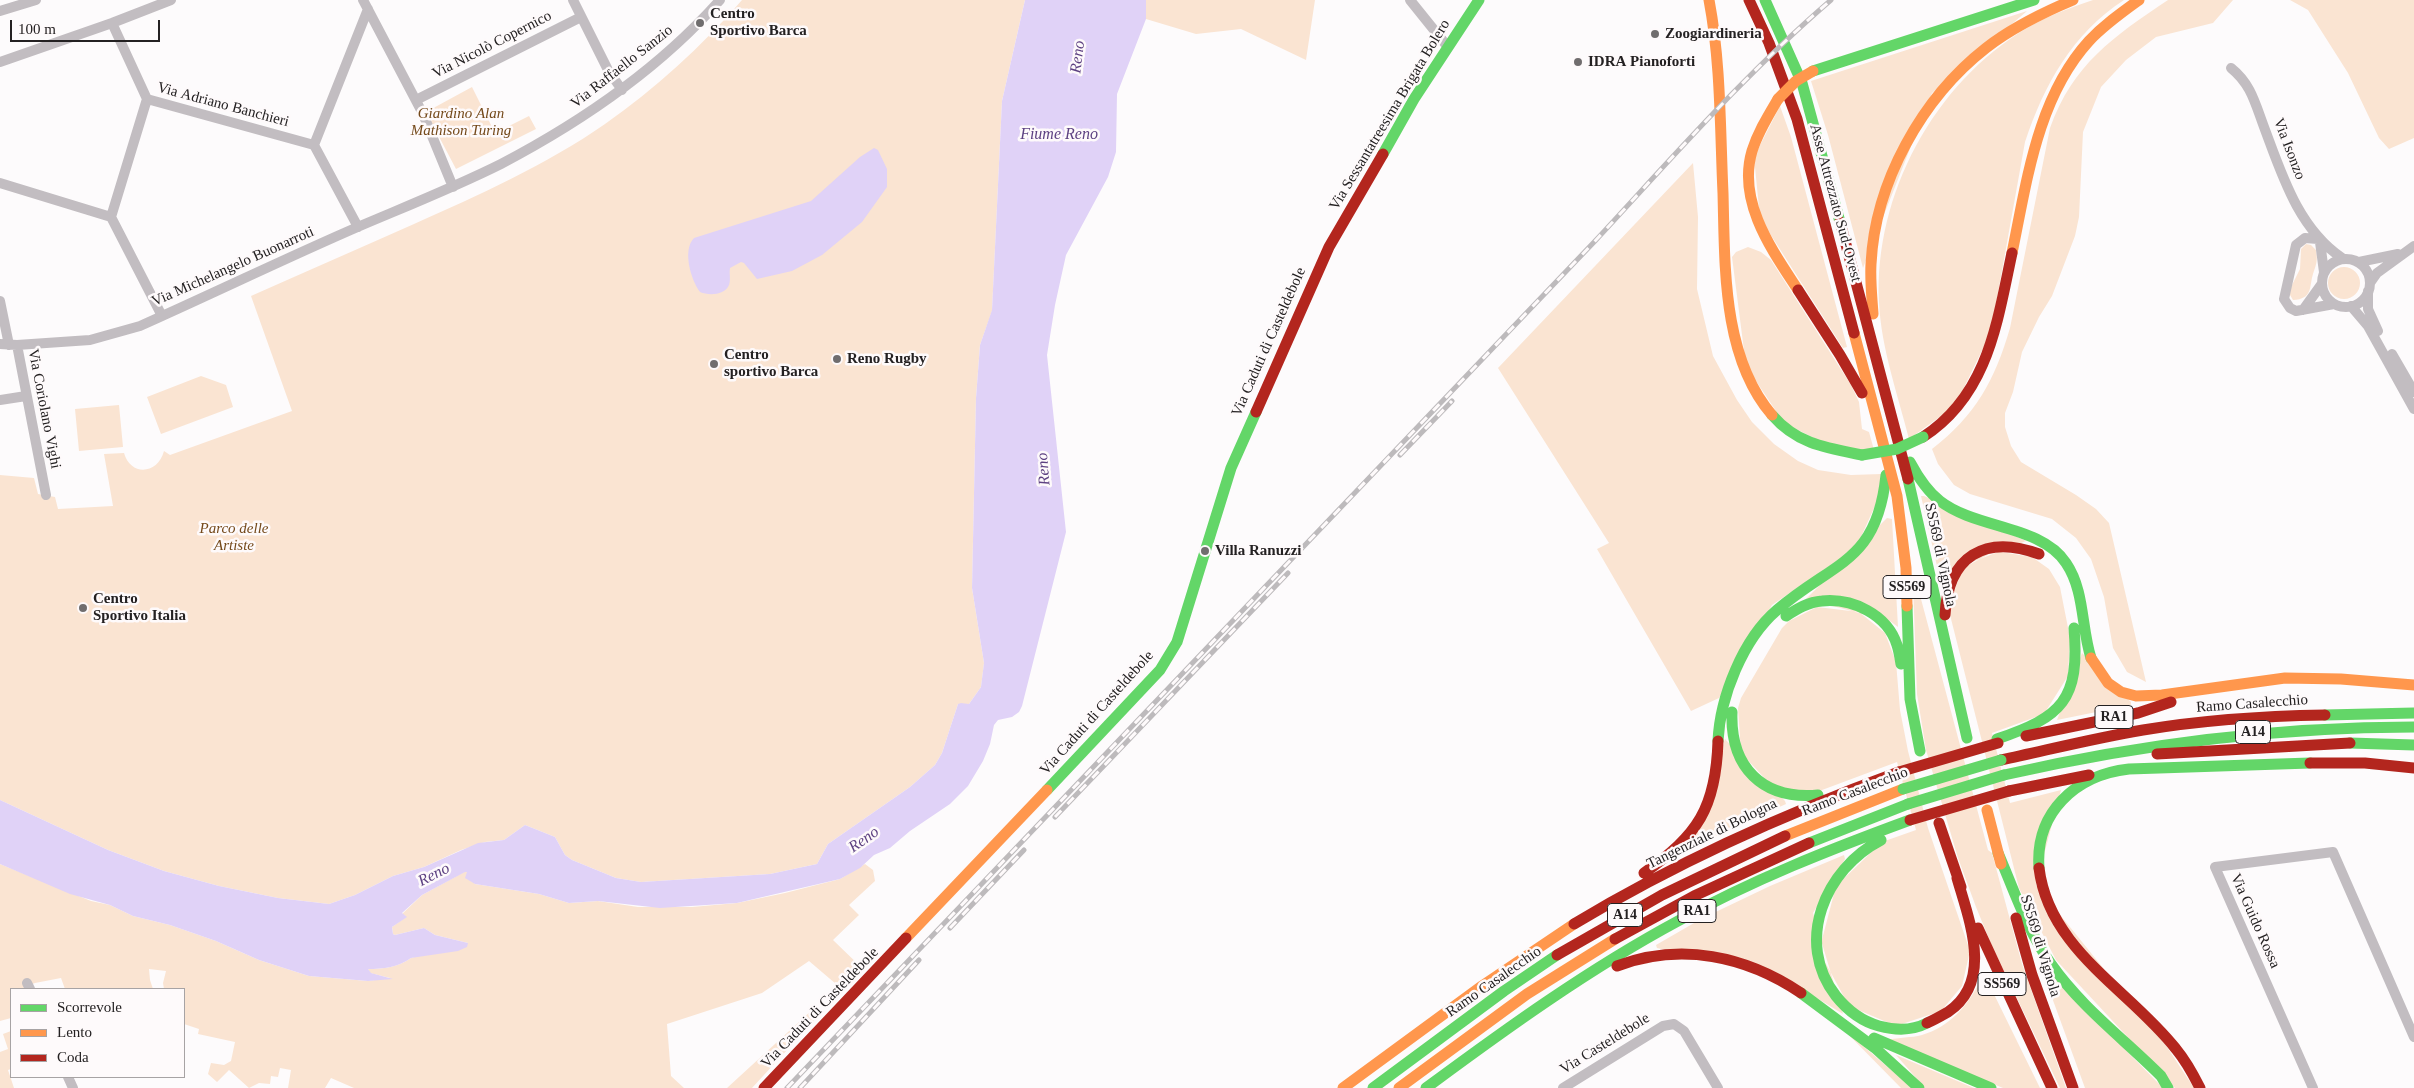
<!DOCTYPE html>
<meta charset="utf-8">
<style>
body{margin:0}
#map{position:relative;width:2414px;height:1088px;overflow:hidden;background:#fdfbfc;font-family:Georgia,serif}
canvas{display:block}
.legend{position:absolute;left:10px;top:988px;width:175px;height:90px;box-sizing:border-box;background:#fefafb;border:1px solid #a7a3a4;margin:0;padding:6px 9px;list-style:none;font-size:15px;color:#242122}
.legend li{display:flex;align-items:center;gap:10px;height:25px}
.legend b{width:25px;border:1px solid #a7a3a4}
.scale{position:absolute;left:10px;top:20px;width:150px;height:22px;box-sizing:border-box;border:2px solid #242122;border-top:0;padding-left:6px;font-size:15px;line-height:18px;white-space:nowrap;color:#242122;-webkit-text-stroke:4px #fefafb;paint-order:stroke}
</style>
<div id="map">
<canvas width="2414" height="1088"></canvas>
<ul class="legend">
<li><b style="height:6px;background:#63d668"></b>Scorrevole</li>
<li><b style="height:6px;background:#ff974d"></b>Lento</li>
<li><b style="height:6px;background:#b3261e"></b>Coda</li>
</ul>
<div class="scale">100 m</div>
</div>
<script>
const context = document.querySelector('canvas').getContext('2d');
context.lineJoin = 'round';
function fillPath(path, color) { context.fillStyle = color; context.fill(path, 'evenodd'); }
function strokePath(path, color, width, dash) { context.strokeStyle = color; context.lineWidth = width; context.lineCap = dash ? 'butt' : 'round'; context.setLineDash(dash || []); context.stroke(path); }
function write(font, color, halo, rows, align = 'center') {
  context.font = font + ' Georgia,serif'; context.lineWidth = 5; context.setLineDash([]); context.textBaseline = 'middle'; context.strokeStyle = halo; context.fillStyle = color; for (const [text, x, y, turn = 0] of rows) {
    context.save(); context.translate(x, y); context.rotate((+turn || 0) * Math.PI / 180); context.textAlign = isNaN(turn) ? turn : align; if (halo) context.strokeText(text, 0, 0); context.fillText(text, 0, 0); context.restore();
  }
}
const green = new Path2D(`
 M742 0H1025L1002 101 992 311 980 345 976 398 972 588 984 663 981 687 969 704H958L942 753 935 765 910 787 828 844 817 864 770 874 641 882 616 878 572 860 565 855 555 837 525 825 504 840 485 842 461 850 424 867 393 876 355 895 329 904 278 898 219 886 164 871 108 850 0 800V475L34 478 38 494 55 497 58 509 113 506 104 454 124 453C131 477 158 474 164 451L170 455 292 411 251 296C305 272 360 248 414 224 479 195 546 165 605 124 655 89 701 47 742 0Z
 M1146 0H1315L1306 60 1241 29 1196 34 1146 19Z
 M2093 0H2124C2072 34 2044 85 2025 142L1991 332 1955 406 1909 439C1898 395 1881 348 1879 302 1874 195 1934 83 2027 28 2047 16 2070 8 2093 0Z
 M2168 0H2233L2213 23 2156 37 2126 60 2101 87 2083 132 2079 217 2075 236 2052 296 2039 317 2022 352 2013 392 2005 413V427L2011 446 2021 462 2076 495 2096 509 2109 523 2146 682 2127 672 2113 648 2104 597 2091 559 2076 538 2052 519 1970 494 1954 485 1938 464 1932 449C1975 416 1995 380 2010 328L2050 128C2073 64 2113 37 2168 0Z
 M2290 0H2414V138L2389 149 2379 138 2348 73 2308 10Z
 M2027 11 1932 93 1863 268 1828 135 1811 81Z
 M472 87 495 133 529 116 536 129 456 169 426 112Z
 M1780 106 1791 137 1847 347 1843 348 1760 218 1754 157Z
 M1693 163 1698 217 1697 289 1713 356 1737 400 1752 422 1774 444 1798 461 1818 470 1851 475 1881 474 1879 497 1856 548 1772 605 1719 698 1691 711 1597 549 1609 543 1498 368Z
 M2306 244 2311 245 2316 250C2318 261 2316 265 2313 274 2309 287 2313 299 2293 300L2290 295V289L2300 269 2301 249Z
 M1748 247 1761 252 1771 260 1851 385 1859 402 1862 429 1869 432 1874 450 1832 447 1784 423 1746 366 1732 257 1736 252Z
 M2328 283a16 16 0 1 1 32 0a16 16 0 1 1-32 0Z
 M201 376 226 385 233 407 161 434 147 397Z
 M119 405 123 447 79 451 75 409Z
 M1921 496H1924L2026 541 1939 575Z
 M1887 518 1892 519 1898 627 1890 621 1806 599Z
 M1995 551 2032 557 2049 569 2060 587 2070 638 2068 676 2044 714 1992 733 2010 803 2061 790 2036 885 2167 1047 2194 1088H2175L2056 960 2019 888 1948 607 1963 568Z
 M1913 584H1917L1988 850 1992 853 2022 964 2066 1088H2060L1992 946 1976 907 1958 858 1926 750 1917 694Z
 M1817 607 1859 612 1885 633 1896 662 1900 710 1908 751 1928 828 1970 951 1962 986 1941 1011 1896 1026 1849 1006 1819 951 1836 886 1882 842 1916 830 1897 762 1814 793 1773 787 1741 753 1738 708 1741 698 1782 628 1789 621Z
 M2082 653 2131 702V705L2057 720Z
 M1725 739 1785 801 1786 804 1697 845 1693 840Z
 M1844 855 1845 859 1813 913 1843 1014 1784 978 1657 948 1656 945 1701 919 1770 886Z
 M0 864 91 901 110 905 133 916 170 925 216 941 259 960 309 976 368 981 390 978 370 973 368 969C382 969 399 967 411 958L468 943 435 935 424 928 395 935 393 934 392 927 406 917 402 914 422 895 466 871 475 884 539 894 569 903 598 901 638 907H692L737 903 785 893 840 879 865 864 873 870 875 881 849 905 859 915 833 940 863 969 843 990 809 961 762 993 667 1024 671 1076 684 1088H354L331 1078 325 1088H288L291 1070 280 1068 278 1077 271 1076 270 1084 259 1083 249 1088 229 1070 217 1082 208 1074 211 1063 224 1065 231 1061 235 1042 198 1034 199 1029 184 1024V989H164L163 983 166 971 149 969 150 980 153 989H65L61 978 35 983 21 989H11V1018L0 1021Z
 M2039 962 2163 1088H2085Z
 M1984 979 1987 980 2040 1088H2003L1888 1040C1899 1037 1911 1038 1922 1035 1949 1027 1968 1006 1980 981Z
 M817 1009 822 1012 752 1088H727L812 1010Z
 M1841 1027 1912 1088H1901Z
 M11 1031V1069L8 1070 14 1088H0V1052L8 1049 3 1034Z
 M1896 1055 1974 1088H1925Z`);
const water = new Path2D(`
 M1025 0H1146V19L1117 94 1116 152 1108 177 1066 255 1055 305 1047 355 1066 532 1022 706 1019 712 1012 717 998 720 994 725 990 744 983 761 968 786 950 804 910 831 890 848 874 855 860 868 840 879 737 903 660 908 598 901 569 903 539 894 475 884 465 878 467 872H465L422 895 402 913 407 917 392 927 393 934 395 935 424 928 435 935 468 943 467 947 458 951 411 958C399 967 383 969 368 969L371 973 393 979 368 981 309 976 259 960 216 941 170 925 133 916 110 905 70 894 0 864V800L108 850 164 871 219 886 278 898 329 904 355 895 393 876 424 867 478 843 504 840 525 825 555 837 565 855 572 860 616 878 641 882 770 874 817 864 828 844 910 787 935 765 942 753 958 704 961 703 969 704 981 687 984 663 972 588 976 398 980 345 992 310 1002 101Z
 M874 148 878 150 887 169V187L862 222 822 255 792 271 757 279 744 263 741 262 730 268C729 274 731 280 729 285 725 295 709 296 700 292 691 280 682 250 694 238L811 201 860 157Z`);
const street = new Path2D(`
 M363 0 423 114 453 187
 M573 0 608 70 622 90
 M1410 0 1447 46
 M0 11 36 0
 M112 23 147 99 314 145
 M0 62 112 23 171 0
 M2231 68C2251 84 2255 103 2264 127 2282 175 2298 228 2342 258
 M416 100 581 17
 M0 183 111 217 162 316
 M111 217 147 99
 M358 227 314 145 368 9
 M2318 239 2305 238 2296 245 2284 299 2290 308 2296 311 2334 304
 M2320 242 2324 272
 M2322 283a24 24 0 1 1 48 0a24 24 0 1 1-48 0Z
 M2359 262 2398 254
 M2370 283 2377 273 2414 246
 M2368 291V309L2378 331
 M0 301 9 345
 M2351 306 2368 326 2414 409
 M2303 310 2321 285
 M0 344 17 345 46 495
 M17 345 90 340 140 326C214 293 286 258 360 226 407 206 455 187 501 164 583 121 659 69 720 0
 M2392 354 2414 392
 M0 400 26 396
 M27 983 30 989
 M68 1077 73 1088
 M1563 1088 1663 1026 1674 1024 1684 1031 1718 1088
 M2313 1088 2215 867 2333 852 2414 1037`);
const fast = new Path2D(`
 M1765 0 1802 83 1840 222
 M1813 71 2034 0
 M1383 154 1414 99 1479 0
 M1772 415C1797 444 1826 448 1862 455
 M1910 462C1918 477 1927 491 1940 501 1976 529 2041 525 2066 563 2085 591 2081 627 2091 658
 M1908 479 1967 738
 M1907 606 1910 699 1920 751
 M1786 616C1797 609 1808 602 1822 601 1852 598 1887 614 1897 645 1899 651 1900 658 1901 664
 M1732 712C1730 767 1762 800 1818 795
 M2325 715 2414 713
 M1997 739C2062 717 2080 700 2074 628
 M1718 741C1720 697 1743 639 1777 610 1834 561 1877 563 1886 475
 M2350 743 2414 745
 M2004 775C2140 744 2275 727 2414 727
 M1047 790 1160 670 1177 642 1231 468 1256 412
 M1881 840C1825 869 1794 942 1836 996 1848 1011 1861 1021 1879 1026 1894 1030 1912 1031 1927 1023
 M1809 843 1908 804
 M1998 853C2014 890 2027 930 2051 964 2081 1007 2124 1039 2161 1076L2168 1088
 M2039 868C2035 813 2075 775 2129 769L2310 763
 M1801 993 1875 1048 1919 1088
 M1874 1038 1991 1088
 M1373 1088 1504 991 1557 955
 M1426 1088C1507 1028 1589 969 1678 921 1752 880 1831 849 1910 820`);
const slow = new Path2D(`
 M1709 0C1721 63 1720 129 1723 193 1725 266 1722 357 1772 415
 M1778 99C1768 116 1758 132 1752 151 1737 202 1772 250 1798 290
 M2012 253C2027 181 2037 98 2089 41 2104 25 2121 13 2139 0
 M1873 314C1872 298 1870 281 1871 264 1875 182 1922 98 1986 48 2013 27 2042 13 2073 0
 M1854 333 1897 496 1906 568 1907 606
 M2091 658 2108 683 2121 692 2136 696 2162 695 2285 678 2341 679 2414 685
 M1987 810 2001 864
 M1785 836 1903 789
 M906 938 1047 790
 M1343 1088 1482 986 1574 924
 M1399 1088 1527 994 1615 939`);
const jam = new Path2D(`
 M1749 0 1769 43 1797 119 1854 333
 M1840 222 1908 479
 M1798 290 1840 355 1862 393
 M1256 412 1329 247 1383 154
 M1923 437C1988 395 1997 323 2012 253
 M1945 615C1948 556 1985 534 2039 554
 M2026 736 2138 713 2171 702
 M2157 754 2350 743
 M2001 760C2048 750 2095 738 2143 730 2203 720 2264 716 2325 715
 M2310 763H2365L2414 768
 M2009 791 2089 775
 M1939 823 1961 887
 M2039 868C2049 950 2130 990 2176 1049 2186 1061 2193 1074 2200 1088
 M1644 873C1698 835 1716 808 1718 741
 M2016 918 2032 975 2073 1088
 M1574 924C1677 862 1786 813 1899 772
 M1978 928 2052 1088
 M1615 939 1694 896 1809 843
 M1557 955 1662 895 1785 836
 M1617 966C1681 942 1746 956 1801 993
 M1927 1023C1934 1020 1941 1016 1948 1012 1994 981 1969 920 1957 878
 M764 1088 906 938`);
const rail = new Path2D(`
 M1400 455 1452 401
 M1055 817 1288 573
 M950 928 1024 850
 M787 1088 1596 240C1672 158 1746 73 1831 0
 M800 1088 919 960`);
const fastBridge = new Path2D(`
 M1862 455 1897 449 1923 437
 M1903 789 2001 760
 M1908 804 2004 775`);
const slowBridge = new Path2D(`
 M1778 99 1796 81 1813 71`);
const jamBridge = new Path2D(`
 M1899 772 1998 743
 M1910 820 2009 791`);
const markers = [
 [700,23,5,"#706d6e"],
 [1655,34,5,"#706d6e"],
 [1578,62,5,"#706d6e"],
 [837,359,5,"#706d6e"],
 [714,364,5,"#706d6e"],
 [1205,551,5,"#706d6e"],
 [83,608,5,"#706d6e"]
];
const shields = [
 [1907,587,48],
 [2114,717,38],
 [2253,732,35],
 [1697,911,38],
 [1625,915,35],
 [2002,984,48]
];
const shieldNames = [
 ["SS569",1907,587],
 ["RA1",2114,717],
 ["A14",2253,732],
 ["RA1",1697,911],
 ["A14",1625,915],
 ["SS569",2002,984]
];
const poiNames = [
 ["Centro",710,14],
 ["Sportivo Barca",710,31],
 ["Zoogiardineria",1665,34],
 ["IDRA Pianoforti",1588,62],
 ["Centro",724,355],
 ["sportivo Barca",724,372],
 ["Reno Rugby",847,359],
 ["Villa Ranuzzi",1215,551],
 ["Centro",93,599],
 ["Sportivo Italia",93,616]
];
const streetNames = [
 ["Via Nicolò Copernico",492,45,-27],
 ["Via Raffaello Sanzio",622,67,-38],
 ["Via Adriano Banchieri",223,105,15],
 ["Via Sessantatreesima Brigata Bolero",1390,115,-59],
 ["Via Isonzo",2289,149,69],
 ["Asse Attrezzato Sud-Ovest",1835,203,75],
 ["Via Michelangelo Buonarroti",233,267,-24],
 ["Via Caduti di Casteldebole",1269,342,-66],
 ["Via Coriolano Vighi",44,409,79],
 ["SS569 di Vignola",1940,555,78],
 ["Ramo Casalecchio",2252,704,-4],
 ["Via Caduti di Casteldebole",1097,713,-48],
 ["Ramo Casalecchio",1855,792,-21],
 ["Tangenziale di Bologna",1712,834,-26],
 ["Via Guido Rossa",2255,921,66],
 ["SS569 di Vignola",2040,946,73],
 ["Ramo Casalecchio",1494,982,-35],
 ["Via Caduti di Casteldebole",820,1008,-46],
 ["Via Casteldebole",1605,1044,-32]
];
const parkNames = [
 ["Giardino Alan",461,114],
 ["Mathison Turing",461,131],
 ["Parco delle",234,529],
 ["Artiste",234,546]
];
const waterNames = [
 ["Reno",1078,57,-83],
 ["Fiume Reno",1059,135],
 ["Reno",1044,469,-95],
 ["Reno",864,840,-35],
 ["Reno",434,875,-27]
];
fillPath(green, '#fae4d2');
fillPath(water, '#e0d2f7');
strokePath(street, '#c2bdc1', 10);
strokePath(fast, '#63d668', 11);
strokePath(slow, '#ff974d', 11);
strokePath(jam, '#b3261e', 11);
strokePath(rail, '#bdbabc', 5);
strokePath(rail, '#fefafb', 3, [9]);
strokePath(fastBridge, '#63d668', 11);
strokePath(slowBridge, '#ff974d', 11);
strokePath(jamBridge, '#b3261e', 11);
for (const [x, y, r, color] of markers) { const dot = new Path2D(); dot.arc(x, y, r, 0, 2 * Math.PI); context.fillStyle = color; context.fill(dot); strokePath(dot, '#fefafb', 2); }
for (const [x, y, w] of shields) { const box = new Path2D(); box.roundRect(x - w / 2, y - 11.5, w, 23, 4); context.fillStyle = '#fefafb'; context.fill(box); strokePath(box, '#242122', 1); }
write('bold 14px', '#242122', null, shieldNames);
write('bold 15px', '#242122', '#fefafb', poiNames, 'left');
write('15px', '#242122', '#fefafb', streetNames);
write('italic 15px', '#74491a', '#fefafb', parkNames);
write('italic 16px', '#5d4182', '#fefafb', waterNames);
</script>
